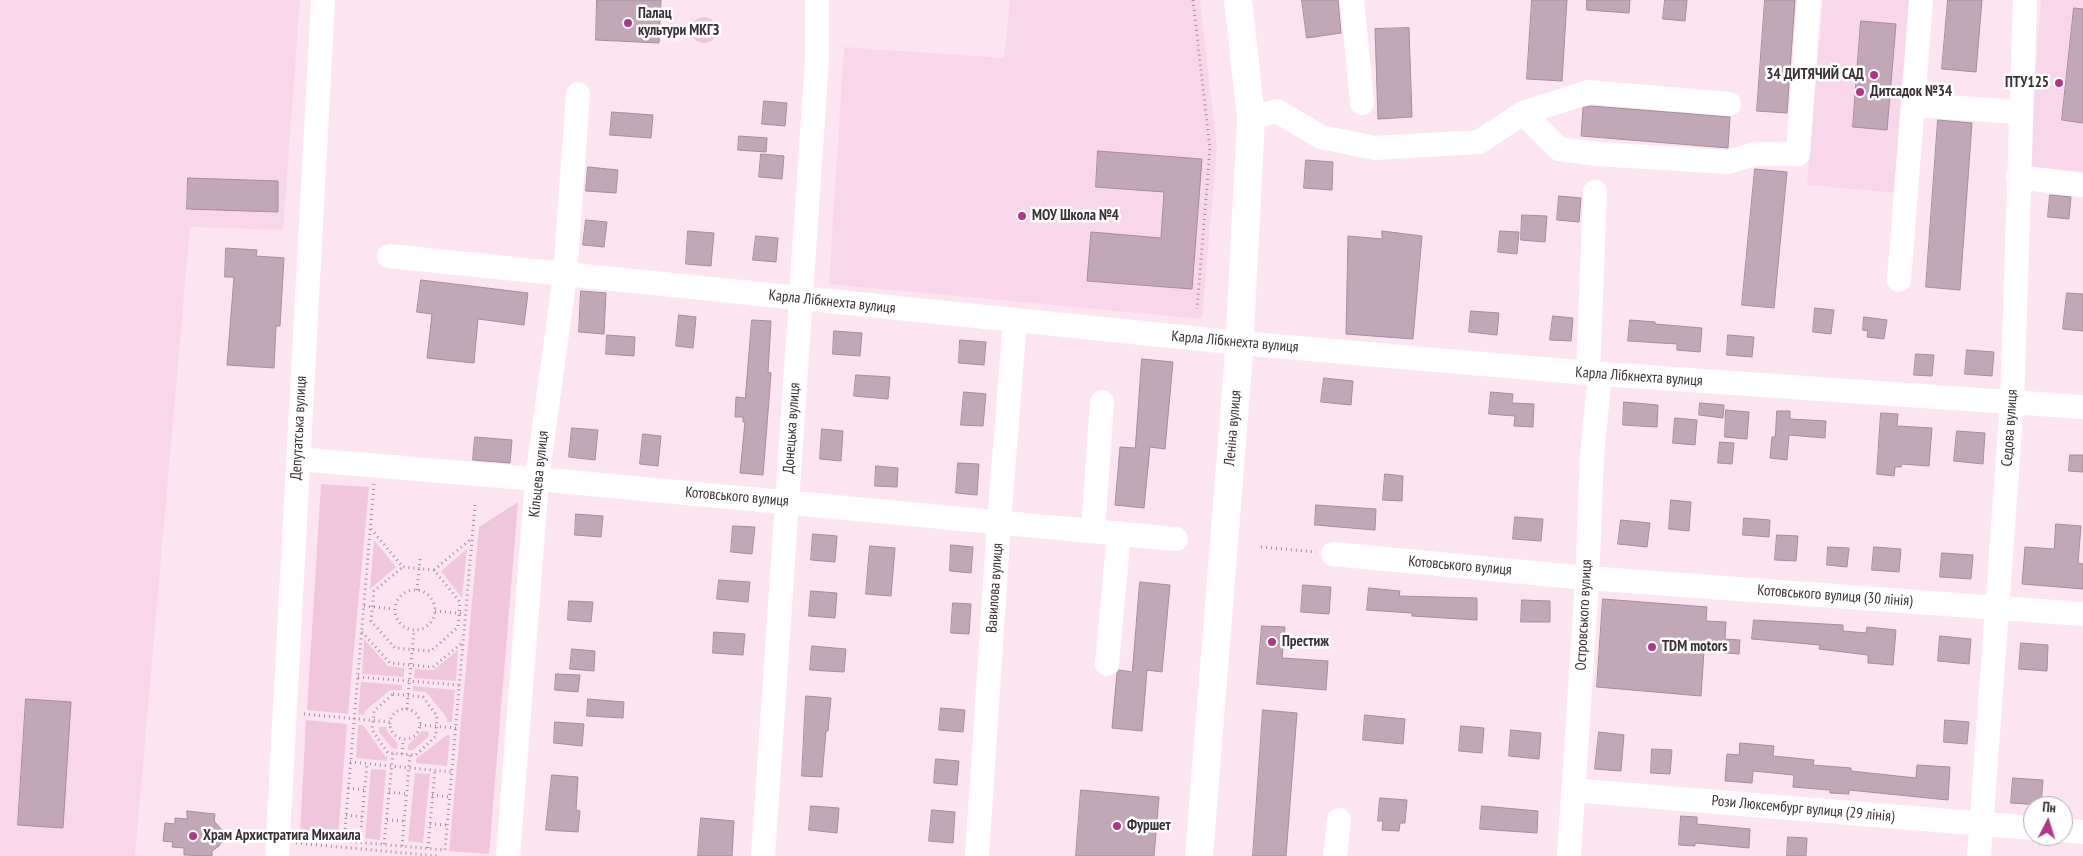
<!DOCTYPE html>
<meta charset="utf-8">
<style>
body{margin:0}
#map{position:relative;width:2083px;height:856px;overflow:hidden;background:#fce5f1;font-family:"PT Sans Narrow",sans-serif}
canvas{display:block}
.north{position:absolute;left:2023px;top:796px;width:50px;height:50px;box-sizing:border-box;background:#fff;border:1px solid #b0acaf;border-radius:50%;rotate:5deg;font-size:14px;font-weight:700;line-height:20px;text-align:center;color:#3a3036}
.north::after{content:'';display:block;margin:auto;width:18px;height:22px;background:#b13688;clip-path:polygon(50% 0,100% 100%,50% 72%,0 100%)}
</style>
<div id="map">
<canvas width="2083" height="856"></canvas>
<div class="north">Пн</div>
</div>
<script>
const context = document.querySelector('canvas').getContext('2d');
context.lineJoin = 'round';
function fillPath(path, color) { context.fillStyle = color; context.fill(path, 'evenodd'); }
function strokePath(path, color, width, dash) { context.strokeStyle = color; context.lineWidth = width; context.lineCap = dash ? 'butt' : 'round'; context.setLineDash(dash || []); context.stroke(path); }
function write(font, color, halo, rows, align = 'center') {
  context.font = font + ' "PT Sans Narrow",sans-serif'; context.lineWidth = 5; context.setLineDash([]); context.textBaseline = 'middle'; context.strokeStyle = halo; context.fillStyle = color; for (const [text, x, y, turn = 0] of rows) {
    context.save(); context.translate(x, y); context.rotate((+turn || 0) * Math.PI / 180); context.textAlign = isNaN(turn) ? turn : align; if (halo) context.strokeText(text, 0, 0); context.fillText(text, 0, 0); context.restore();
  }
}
const built = new Path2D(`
 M0 0H300L283 230 190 227 135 856H0Z
 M1010 0H1200L1217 148 1202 319 829 284 844 47 1004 58Z
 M1823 0H1914L1898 193 1807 185Z
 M2041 0H2083V171L2029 167Z`);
const green = new Path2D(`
 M691 30a13 13 0 1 1 26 0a13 13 0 1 1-26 0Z
 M321 484 369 487 348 714 307 710Z
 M518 502 489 854 449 851 479 527Z
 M374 540 396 567 370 589Z
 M467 549 462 598 441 571Z
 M364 639 388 666 404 668V677L362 674Z
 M458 650 456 681 414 678 415 669 434 670Z
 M361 682 402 685V690H390L365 711 364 715 358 714Z
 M413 686 455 690 452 722H447V718L426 692 413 691Z
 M306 720 347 724 338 839 300 835Z
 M358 725H363L385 756H387V761L356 758Z
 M379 727H387L386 730 398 744 397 749 392 748 379 732Z
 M422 731 429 732 428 737 413 750H408V745Z
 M447 735H450L447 766 416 763V759Z
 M371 769 386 770 380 840 365 838Z
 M415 773 430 774 423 843 408 841Z`);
const building = new Path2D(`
 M597 0H661L659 43 596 40Z
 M1302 0H1338L1341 33 1307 38Z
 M1532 0H1567L1562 81 1527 79Z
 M1587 0H1630L1629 13 1587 10Z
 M1665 0H1687L1685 21 1663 19Z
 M1765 0H1795L1787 113 1757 111Z
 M1948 0H1982L1976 72 1942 69Z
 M2074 8 2083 9V123L2062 120Z
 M1861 21 1896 24 1887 130 1853 127Z
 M1409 28 1412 117 1378 119 1375 29Z
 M764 101 787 103 785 126 762 124Z
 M1591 106 1730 117 1728 148 1581 136 1583 108Z
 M612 112 653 115 651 138 610 135Z
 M1938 120 1972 123 1960 290 1926 287Z
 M739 136 767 138 766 152 738 150Z
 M1098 151 1202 159 1192 289 1087 281 1091 232 1161 238 1164 192 1096 187Z
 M761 154 784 156 782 179 759 177Z
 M1306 160 1333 162 1332 190 1304 188Z
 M588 167 618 170 616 193 586 191Z
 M1755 169 1787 172 1774 308 1742 305Z
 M188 178 278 181V212L187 209Z
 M2050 195 2071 197 2069 219 2048 217Z
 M1559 196 1581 198 1579 222 1557 220Z
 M1522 215 1547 216 1545 242 1521 240Z
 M586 220 607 222 604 247 583 245Z
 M688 231 714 233 711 266 686 264Z
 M1382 231 1422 236 1413 339 1346 334 1348 236 1382 239Z
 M1500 231 1519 232 1517 254 1498 252Z
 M756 236 778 238 776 262 753 260Z
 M226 248 257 250 256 256 284 258 280 326H276L274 368 227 365 234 277H225Z
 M421 280 528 293 524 325 478 319 474 363 427 358 432 314 417 312Z
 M581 291 606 293 604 334 579 332Z
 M2067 293 2083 294V331L2063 329Z
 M1815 308 1834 310 1831 334 1813 332Z
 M1471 311 1499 313 1497 335 1469 332Z
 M679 315 696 317 693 348 676 346Z
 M1553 316 1573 318 1571 341 1550 340Z
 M1864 317 1887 320 1884 339 1867 337 1868 331 1863 330Z
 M752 320 771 321 768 372 771 373 769 400 763 475 740 473 745 422H743V417H735L736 397 745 398Z
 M1630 320 1655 322V324L1702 328 1700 352 1677 350V344L1628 341Z
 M834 331 862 333 860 356 833 354Z
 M607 335 635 337 634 356 606 354Z
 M1728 335 1754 337 1752 357 1727 355Z
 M960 340 986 342 984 365 959 363Z
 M1967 350 1994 352 1992 376 1965 374Z
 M1916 354 1934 355 1932 376 1914 375Z
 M1142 359 1173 362 1165 449 1150 447 1144 508 1115 505 1120 447 1135 448Z
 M856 375 890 377 888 399 854 396Z
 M1324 378 1353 381 1351 405 1321 402Z
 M964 392 986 394 983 426 961 425Z
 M1491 392 1513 394 1512 403 1534 404 1533 427 1514 426 1515 416 1489 414Z
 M1624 402 1658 405 1657 427 1623 425Z
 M1700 403 1724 405 1723 418 1699 415Z
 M1726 410 1749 412 1747 439 1725 437Z
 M1777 411H1790V419L1826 421 1825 438 1789 435 1787 460 1770 458 1772 437H1775Z
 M1881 413 1898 414 1897 426 1932 428 1929 466 1902 464 1901 467H1895L1894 476 1877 474Z
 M1675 418 1697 420 1695 445 1673 443Z
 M572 428 598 430 595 460 569 457Z
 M822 429 843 431 841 461 820 459Z
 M1957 431 1985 433 1983 464 1954 461Z
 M643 434 661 436 658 466 640 464Z
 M475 437 512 440 510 463 473 460Z
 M1720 442 1734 443 1732 464 1718 463Z
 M2070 455H2083V472L2069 471Z
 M958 463 979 464 977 495 956 493Z
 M876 466 898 468 897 487 875 486Z
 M1385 474 1403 476 1402 501 1383 500Z
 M1671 500 1691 502 1689 531 1669 529Z
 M1316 505 1376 509 1375 530 1315 525Z
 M576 514 603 516 601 537 575 535Z
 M1515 517 1543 519 1541 541 1513 539Z
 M1744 518 1770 520 1769 537 1743 535Z
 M1621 520 1650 523 1647 547 1618 544Z
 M2056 524 2081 526 2078 563 2083 564V589L2022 584 2025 547 2054 549Z
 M733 526 755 527 752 554 731 552Z
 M813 534 837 536 835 562 811 560Z
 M1777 535 1798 536 1796 561 1775 560Z
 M951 545 973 547 971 573 950 571Z
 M870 546 895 548 891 596 866 594Z
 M1828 547 1849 548 1847 567 1827 565Z
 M1874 547 1901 549 1899 572 1872 570Z
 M1942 553 1973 555 1971 579 1940 577Z
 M719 580 750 582 748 602 717 599Z
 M1140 582 1170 585 1162 672 1147 670 1142 731 1112 728 1117 673 1119 670 1132 672Z
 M1303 585 1331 587 1329 614 1301 612Z
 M1369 588 1400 591 1399 596 1477 598V620L1412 616V613L1367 610Z
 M811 591 837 593 835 618 809 616Z
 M1603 599 1707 607 1706 621 1726 622 1725 639 1740 640 1739 654 1704 651 1701 696 1597 687Z
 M1522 600 1550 601V622H1521Z
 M569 601 593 602 591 622 568 620Z
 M953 603 971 604 969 634 951 633Z
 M1754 620 1843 625V631L1866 633 1867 627 1896 630 1893 665 1868 663V655L1819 649 1820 645 1752 639Z
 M1262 626 1285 627 1282 658 1328 661 1326 690 1257 684Z
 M714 632 745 634 743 655 713 653Z
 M1940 636 1971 639 1969 664 1938 661Z
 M2021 643 2048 645 2047 671 2019 669Z
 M812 646 846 649 844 672 810 670Z
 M572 649 595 651 594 671 570 669Z
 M556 674 580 675 578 692 555 690Z
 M806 696 831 698 828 731H826L822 777 802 776Z
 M26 699 71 702 63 828 18 825Z
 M588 699 624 702 623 718 587 716Z
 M941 708 965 710 963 732 939 730Z
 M1263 710 1297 713 1286 856H1253Z
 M1365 715 1405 719 1403 744 1363 740Z
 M1945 720 1969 722 1967 744 1944 742Z
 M555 722 584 724 582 746 554 743Z
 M1461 726 1484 728 1482 753 1459 751Z
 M1511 730 1541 733 1539 759 1509 756Z
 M1599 732 1624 735 1621 771 1595 769Z
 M1740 743 1774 746 1773 756 1814 760 1813 765 1851 768V771L1916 778 1917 765 1950 767 1948 800 1849 790V794L1830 793V790L1793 787 1794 775 1753 771 1752 783 1725 781 1727 754 1739 755Z
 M1652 749 1672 750 1670 774 1651 773Z
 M936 759 959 761 957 785 934 783Z
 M552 775 578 777 576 810 580 811 578 832 546 830Z
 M2013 778 2043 780 2041 805 2011 803Z
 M1081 790 1159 797 1154 856H1076Z
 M1380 798 1407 800 1405 823H1400L1399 831 1382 830 1383 821H1378Z
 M811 806 839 808 837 833 809 830Z
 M1482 806 1538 811 1537 833 1480 829Z
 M932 810 955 812 953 843 929 841Z
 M187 811 215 814 214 821 222 830 224 838 219 846 212 851V856L184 855V848L172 847 173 842 163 841 165 823 175 824V818L187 819Z
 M1681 816 1697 817V824L1750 829 1749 848 1695 843V846L1679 845Z
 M701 818 734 821 732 856H698Z
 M1788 837 1807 838 1806 856H1787Z`);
const path = new Path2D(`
 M1193 0 1210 149 1197 309
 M374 484 344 841 445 850 475 505
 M371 529 403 567 434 570 460 602 458 627 431 651 395 648 371 621 374 591 403 567
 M1261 547 1316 552
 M434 570 471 539
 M395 610a20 20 0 1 1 40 0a20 20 0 1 1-40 0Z
 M417 590 420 559
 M364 606 394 609
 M435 611 465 614
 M362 632 390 663 433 667 463 642
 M358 677 459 685
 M393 694 423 697 437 716 436 736 416 755 388 753 372 730 374 711Z
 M390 724a15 15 0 1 1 30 0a15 15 0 1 1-30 0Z
 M407 709 414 630
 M304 714 390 722
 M420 725 456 728
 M402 754 403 740
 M350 762 452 772
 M348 788 365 790
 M389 792 407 794
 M432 795 450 797
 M346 815 362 817
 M387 820 404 821
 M430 824 447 825
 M360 842 367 763
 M296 843 437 856
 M384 844 393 753
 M402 846 410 755
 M428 848 435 770`);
const minor = new Path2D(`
 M1352 0 1362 103
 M1914 105 2020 112
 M1523 113 1559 149 1598 154 1728 162 1755 154H1798L1809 0
 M1251 118 1277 111 1321 137 1375 148 1479 142 1523 113 1589 92 1729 104
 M2018 177 2083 185
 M389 256 1240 343 1588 373 2083 407
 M1899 280 1921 0
 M1588 373 1595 192
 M298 459 537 479 1176 539
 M1093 531 1102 402
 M1333 554 1587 578 2083 614
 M1107 664 1119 533
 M1573 790 2033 828
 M2063 830 2083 832
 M277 856 323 0
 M508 856 537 479 565 275 578 94
 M763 856 817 59V0
 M977 856 999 522 1015 320
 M1335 856 1339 820
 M1569 856 1587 582 1592 455 1600 374
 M1979 856 2012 402 2025 0`);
const major = new Path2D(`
 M1199 856 1239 353 1251 118 1238 0`);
const markers = [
 [628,23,5,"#b13688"],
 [1874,75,5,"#b13688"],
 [2059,83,5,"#b13688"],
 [1860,92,5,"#b13688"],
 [1022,216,5,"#b13688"],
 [1272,642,5,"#b13688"],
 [1652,647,5,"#b13688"],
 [1117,826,5,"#b13688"],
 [193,836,5,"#b13688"]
];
const poiNames = [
 ["Палац",638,14],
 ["культури МКГЗ",638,31],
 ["34 ДИТЯЧИЙ САД",1864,75,"right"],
 ["ПТУ125",2049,83,"right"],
 ["Дитсадок №34",1870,92],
 ["МОУ Школа №4",1032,216],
 ["Престиж",1282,642],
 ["TDM motors",1662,647],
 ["Фуршет",1127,826],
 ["Храм Архистратига Михаила",203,836]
];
const streetNames = [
 ["Карла Лібкнехта вулиця",832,302,6],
 ["Карла Лібкнехта вулиця",1235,342,5],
 ["Карла Лібкнехта вулиця",1639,377,4],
 ["Депутатська вулиця",299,428,-87],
 ["Донецька вулиця",792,428,-86],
 ["Леніна вулиця",1233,428,-85],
 ["Седова вулиця",2010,428,-86],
 ["Кільцева вулиця",539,474,-84],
 ["Котовського вулиця",737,497,5],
 ["Котовського вулиця",1460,566,5],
 ["Вавилова вулиця",995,588,-86],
 ["Котовського вулиця (30 лiнiя)",1835,596,4],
 ["Островського вулиця",1584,615,-87],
 ["Рози Люксембург вулиця (29 лiнiя)",1803,809,5]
];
fillPath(built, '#f9d7ea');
fillPath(green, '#f0c6dd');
fillPath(building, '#c2a8b6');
strokePath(building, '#a68d9b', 1);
strokePath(path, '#a08f98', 3, [1, 4]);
strokePath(minor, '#fff', 24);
strokePath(major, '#fff', 28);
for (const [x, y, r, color] of markers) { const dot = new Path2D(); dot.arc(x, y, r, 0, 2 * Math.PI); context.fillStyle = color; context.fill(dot); strokePath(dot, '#fff', 2); }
write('bold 15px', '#3a3036', '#fff', poiNames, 'left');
write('15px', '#3a3036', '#fff', streetNames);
</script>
